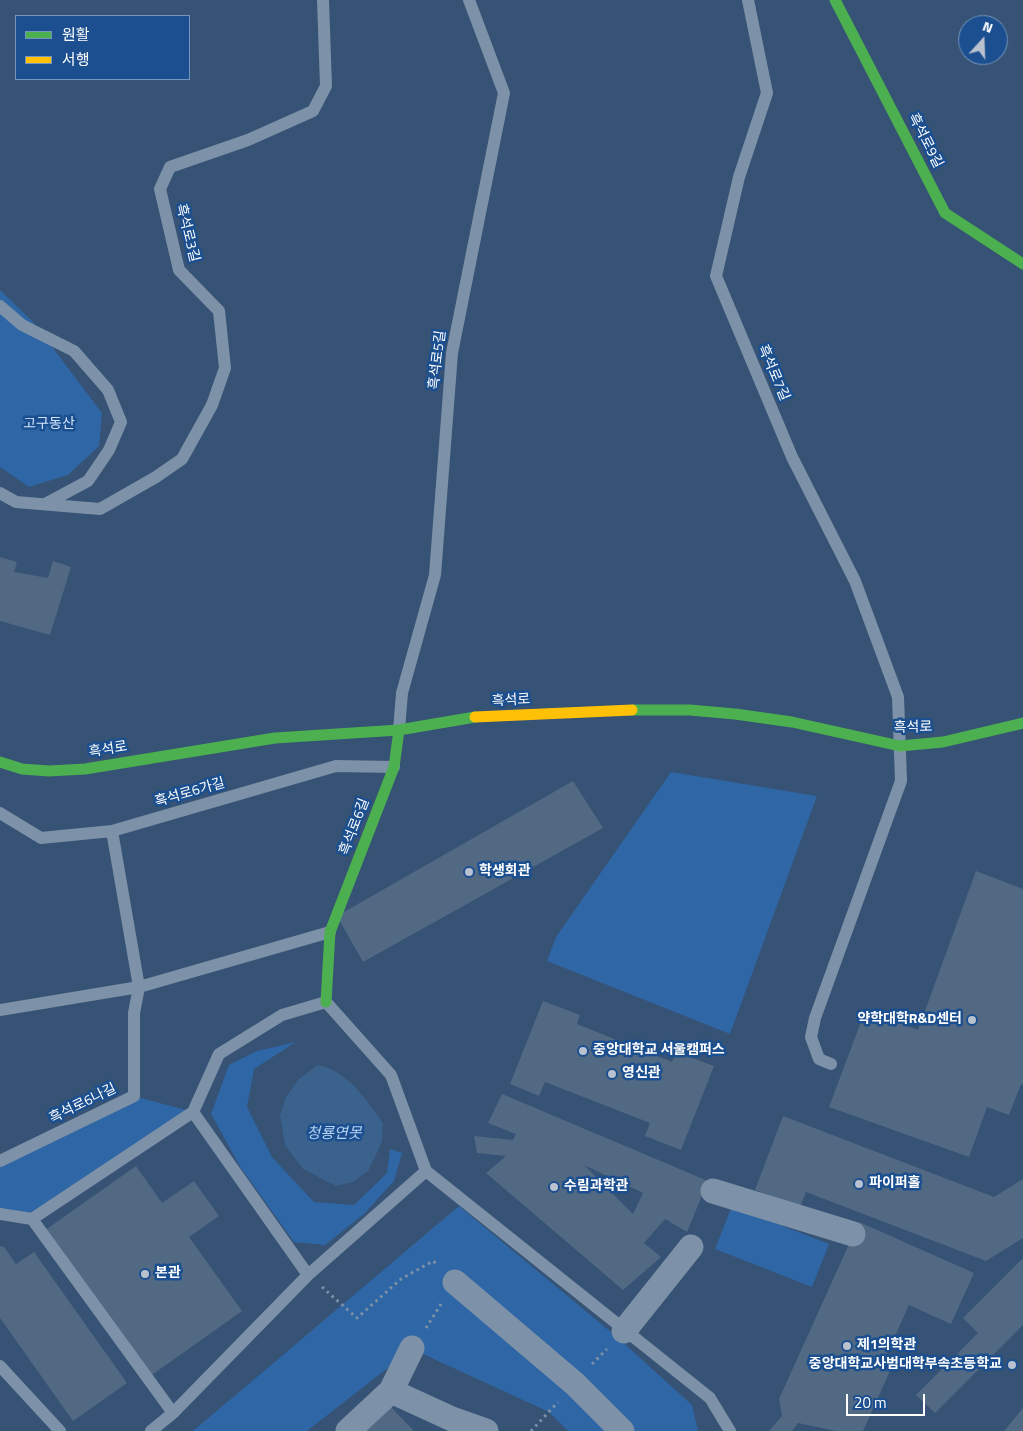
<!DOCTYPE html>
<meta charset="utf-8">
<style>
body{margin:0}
#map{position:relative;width:1023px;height:1431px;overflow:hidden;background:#365274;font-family:"Titillium Web","Noto Sans KR",sans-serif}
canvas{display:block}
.legend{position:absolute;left:15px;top:15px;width:175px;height:65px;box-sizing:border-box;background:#1b4f8f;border:1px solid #7695bc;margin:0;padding:6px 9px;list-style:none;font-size:15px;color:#fff}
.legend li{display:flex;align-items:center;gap:10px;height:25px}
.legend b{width:25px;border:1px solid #7695bc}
.north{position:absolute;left:958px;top:15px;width:50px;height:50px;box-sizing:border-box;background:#1b4f8f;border:1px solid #7695bc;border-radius:50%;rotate:20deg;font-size:14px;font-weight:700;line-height:20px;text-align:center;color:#fff}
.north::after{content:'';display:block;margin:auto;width:18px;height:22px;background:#b9c2ce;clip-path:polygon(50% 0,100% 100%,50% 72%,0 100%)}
.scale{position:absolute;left:846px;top:1394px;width:79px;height:22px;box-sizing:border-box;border:2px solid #fff;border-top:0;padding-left:6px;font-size:15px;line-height:18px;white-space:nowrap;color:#fff;-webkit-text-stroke:4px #1b4f8f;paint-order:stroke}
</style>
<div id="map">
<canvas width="1023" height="1431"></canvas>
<ul class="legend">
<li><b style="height:6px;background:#4caf50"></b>원활</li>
<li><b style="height:6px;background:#ffc107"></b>서행</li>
</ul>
<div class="north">N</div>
<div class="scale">20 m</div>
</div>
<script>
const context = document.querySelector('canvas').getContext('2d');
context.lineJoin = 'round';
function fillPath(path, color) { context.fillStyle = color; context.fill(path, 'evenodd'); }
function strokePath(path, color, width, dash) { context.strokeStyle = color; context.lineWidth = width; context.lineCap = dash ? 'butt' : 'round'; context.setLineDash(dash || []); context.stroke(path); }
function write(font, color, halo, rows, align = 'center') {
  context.font = font + ' "Titillium Web","Noto Sans KR",sans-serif'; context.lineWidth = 5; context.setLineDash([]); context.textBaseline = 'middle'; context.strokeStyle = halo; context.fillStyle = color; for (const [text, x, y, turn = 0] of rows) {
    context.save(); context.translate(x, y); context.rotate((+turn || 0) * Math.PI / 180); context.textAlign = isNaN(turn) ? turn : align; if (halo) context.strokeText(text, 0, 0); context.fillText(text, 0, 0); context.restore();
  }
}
const green = new Path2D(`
 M0 290 34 323 102 413 99 446 68 475 29 487 0 467Z
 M671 772 817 796 730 1034 547 961 556 937Z
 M296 1042 254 1069 247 1107 272 1157 314 1202 354 1205 387 1173 390 1149 402 1153 394 1181 364 1214 325 1245 294 1242 241 1168 211 1114 229 1065 257 1051Z
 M134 1096 193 1112 32 1219 0 1214V1161Z
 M459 1206 617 1337 692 1405 698 1431H568L549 1412 412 1349 307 1431H193Z
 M732 1206 829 1244 812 1287 715 1249Z`);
const water = new Path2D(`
 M317 1065C348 1070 366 1100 383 1123L382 1141 376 1155 368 1171 353 1182 336 1186 303 1169 285 1145 280 1116 286 1097 298 1080Z`);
const building = new Path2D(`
 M0 557 17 562 14 572 48 578 53 561 71 567 50 635 0 621Z
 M573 781 603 828 363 962 337 916Z
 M976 871 1023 889V1085L1021 1084 1009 1115 987 1107 969 1157 829 1107 865 1011 918 1030Z
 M543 1001 580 1015 577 1024 672 1062 676 1052 714 1066 681 1150 645 1136 650 1123 545 1082 539 1096 510 1084Z
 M502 1094 708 1181 687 1232 665 1219 644 1243 661 1257 623 1290 486 1173 506 1156 477 1153 474 1136 513 1140 516 1134 488 1123ZM584 1165 643 1193 633 1214Z
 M783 1116 994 1197 1023 1179V1238L986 1261 806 1192 800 1207 755 1190Z
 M136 1166 162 1203 194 1181 219 1216 189 1237 242 1311 149 1377 44 1231Z
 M859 1222 974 1273 951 1324 909 1305 881 1367 890 1371 863 1431H836L798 1423 792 1431H769L782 1416 779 1399Z
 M0 1246 4 1247 16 1264 34 1252 127 1383 73 1421 0 1318Z
 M1023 1258V1325L935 1413 916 1395 978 1333 963 1318Z
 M390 1406 414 1431H364Z
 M1023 1408V1431H1004Z`);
const path = new Path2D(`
 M322 1287 357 1318 401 1279 433 1261 437 1264
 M426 1328 441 1304
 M592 1364 607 1349
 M531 1431 558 1402`);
const lane = new Path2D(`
 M748 0 767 93 739 177 716 276 792 457 855 581 898 697 901 781 815 1018 811 1037 819 1059 831 1064
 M0 306 22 325 74 351 108 390 121 422 109 450 88 481 45 504
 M0 493 16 502 100 509 156 477 182 459 212 405 225 368 219 311 179 270 160 189 170 167 248 140 313 111 326 86 323 0
 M399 730 402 693 435 575 452 353 504 93 469 0
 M0 813 41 838 112 831 336 766 394 767
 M0 1010 139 987 330 932
 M0 1161 134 1096V1013L139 987 112 831
 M0 1214 32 1219 193 1112
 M32 1219 173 1413
 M308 1275 193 1112 219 1054 282 1015 326 1002 391 1075 426 1171 710 1398 730 1431
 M0 1366 60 1431
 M151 1431 173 1413 308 1275 426 1171`);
const street = new Path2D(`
 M713 1191 853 1234
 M455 1282 575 1384 622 1431
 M624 1331 691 1247
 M391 1391 412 1348
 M348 1431 391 1391 452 1419 486 1431`);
const fast = new Path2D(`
 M835 0 945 213 1023 264
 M632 710H690L735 714 792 722 900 746 943 742 1023 723
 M0 762 22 769 49 771 85 769 275 738 399 730 475 717
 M326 1002 330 932 394 767 399 730`);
const slow = new Path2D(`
 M475 717 632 710`);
const markers = [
 [469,872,5,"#b9c2ce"],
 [972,1020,5,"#b9c2ce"],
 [583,1051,5,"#b9c2ce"],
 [612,1074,5,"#b9c2ce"],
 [859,1184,5,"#b9c2ce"],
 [554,1187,5,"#b9c2ce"],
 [145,1274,5,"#b9c2ce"],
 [847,1346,5,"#b9c2ce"],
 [1012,1365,5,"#b9c2ce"]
];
const streetNames = [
 ["흑석로9길",925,141,63],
 ["흑석로3길",187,233,76],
 ["흑석로5길",438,360,-83],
 ["흑석로7길",773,373,67],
 ["흑석로",511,701,-3],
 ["흑석로",913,728,-1],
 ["흑석로",108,750,-9],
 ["흑석로6가길",190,793,-16],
 ["흑석로6길",355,827,-69],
 ["흑석로6나길",83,1104,-26]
];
const parkNames = [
 ["고구동산",49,425]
];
const poiNames = [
 ["학생회관",479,872],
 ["약학대학R&D센터",962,1020,"right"],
 ["중앙대학교 서울캠퍼스",593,1051],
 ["영신관",622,1074],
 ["파이퍼홀",869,1184],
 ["수림과학관",564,1187],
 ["본관",155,1274],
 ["제1의학관",857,1346],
 ["중앙대학교사범대학부속초등학교",1002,1365,"right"]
];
const waterNames = [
 ["청룡연못",334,1134]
];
fillPath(green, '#2f66a5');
fillPath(water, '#3b618d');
fillPath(building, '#526984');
strokePath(path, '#7d92a8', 3, [2.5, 4]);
strokePath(lane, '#7d92a8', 12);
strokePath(street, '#7d92a8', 25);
strokePath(fast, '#4caf50', 11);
strokePath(slow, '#ffc107', 11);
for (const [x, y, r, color] of markers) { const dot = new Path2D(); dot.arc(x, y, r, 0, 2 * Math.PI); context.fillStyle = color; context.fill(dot); strokePath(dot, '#1b4f8f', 2); }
write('14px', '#fff', '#1b4f8f', streetNames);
write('14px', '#cfe3fa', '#1b4f8f', parkNames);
write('bold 14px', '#fff', '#1b4f8f', poiNames, 'left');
write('italic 15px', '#b5d3f5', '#1b4f8f', waterNames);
</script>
